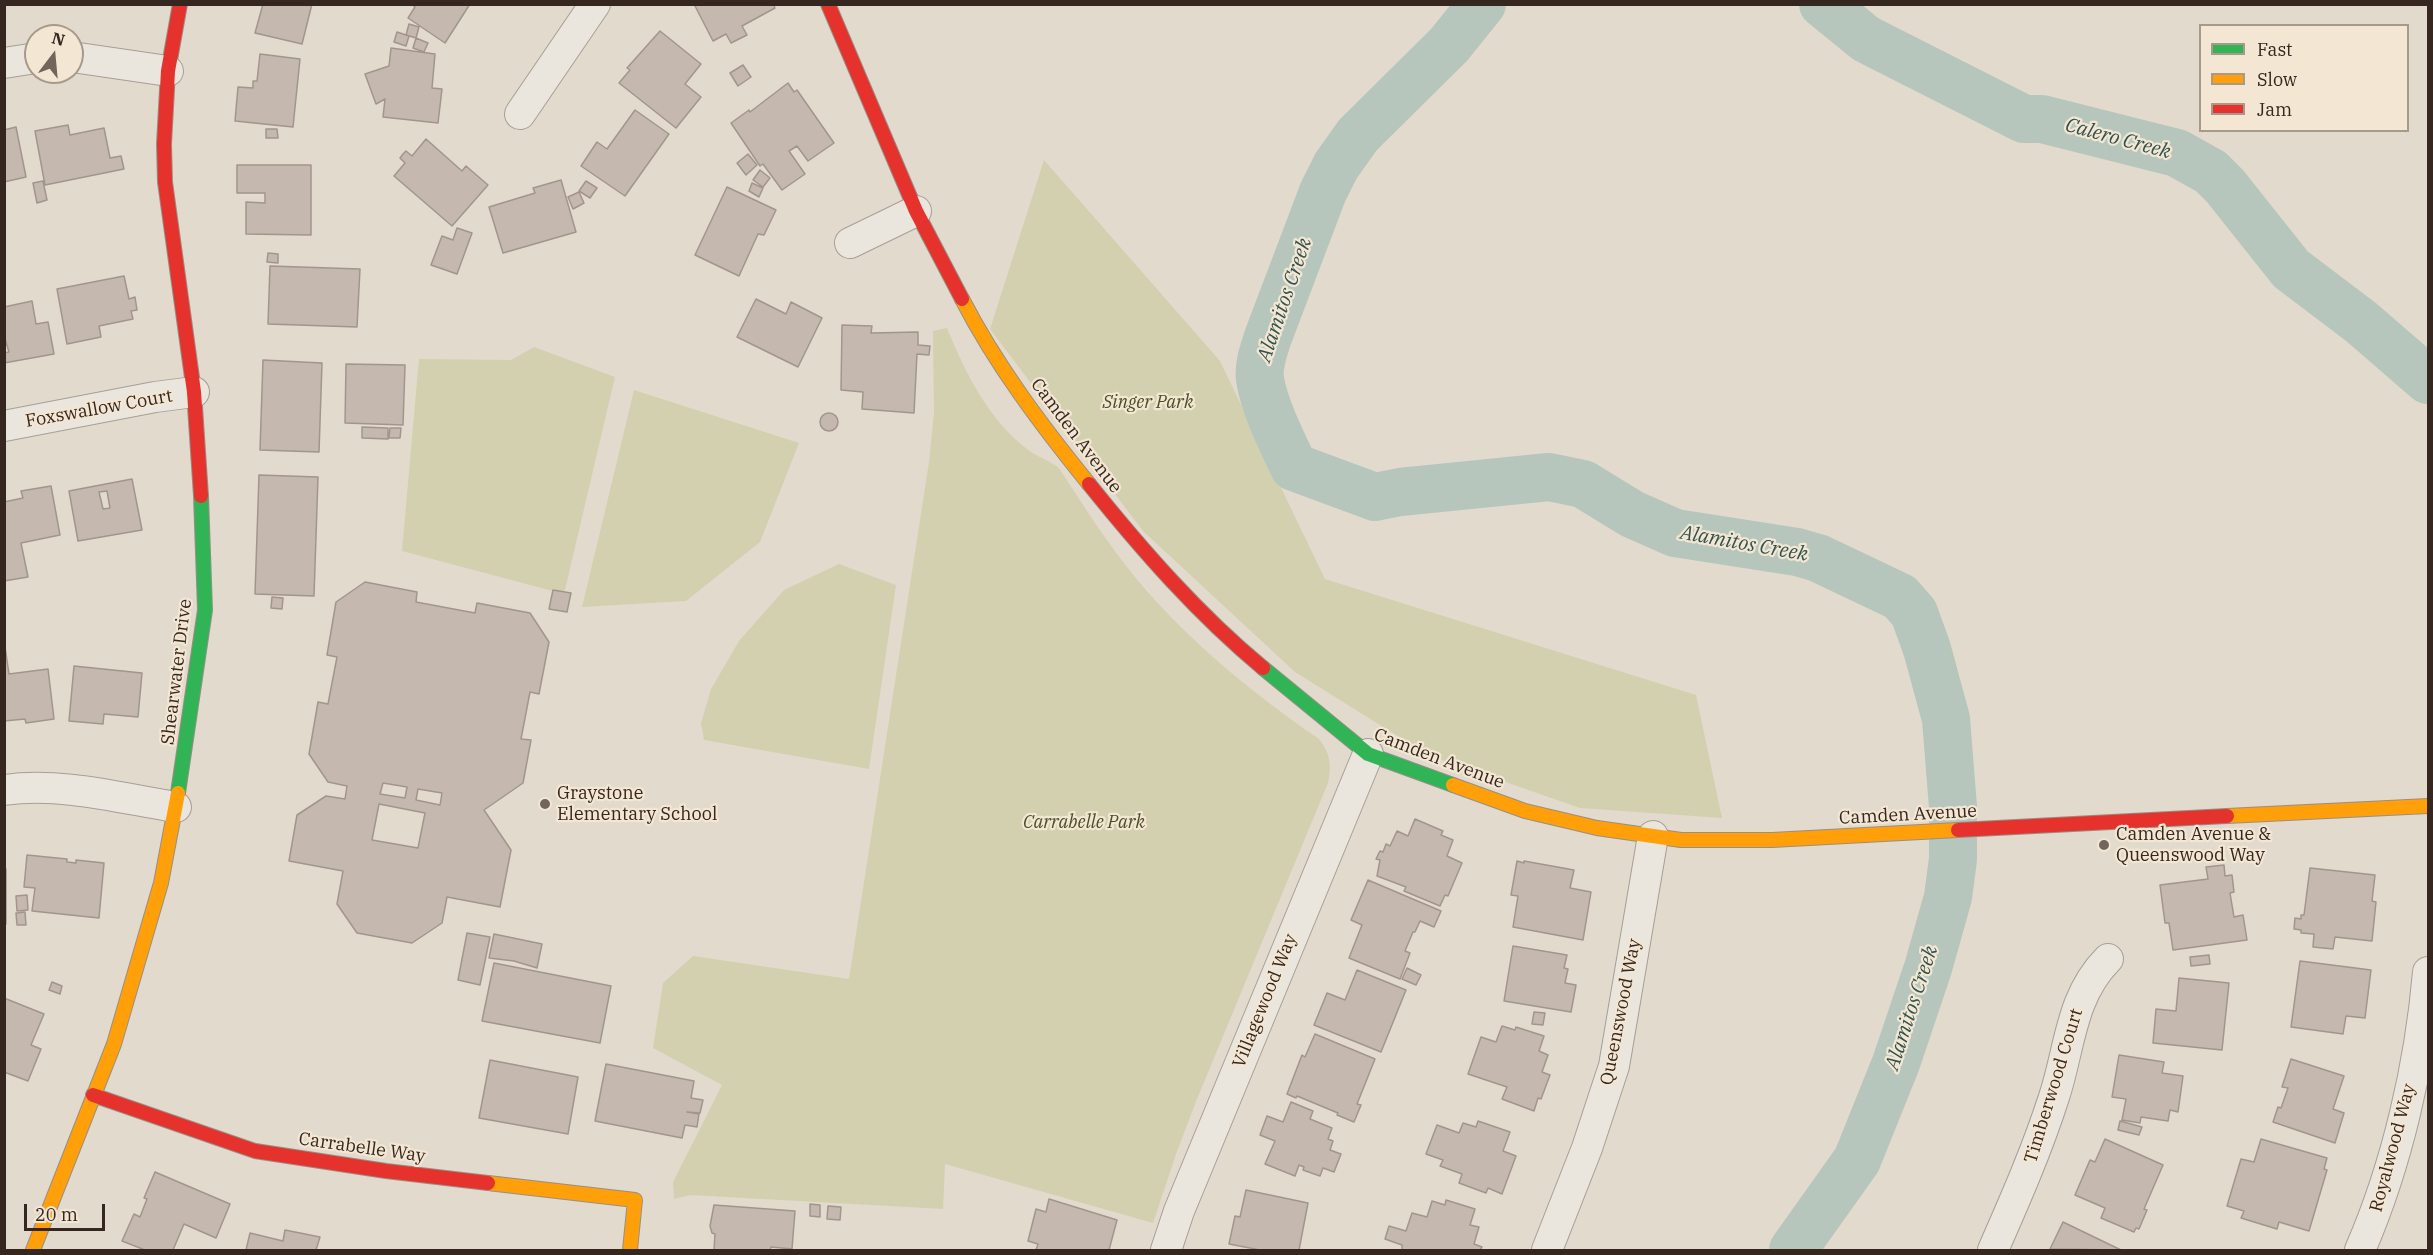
<!DOCTYPE html>
<style>
body{margin:0}
#map{position:relative;width:2433px;height:1255px;overflow:hidden;background:#e2dacd;font-family:"IBM Plex Serif",serif}
canvas{display:block}
.frame{position:absolute;inset:0;border:6px solid #35271f;pointer-events:none}
.legend{position:absolute;left:2199px;top:24px;width:210px;height:108px;box-sizing:border-box;background:#f3e6d3;border:2px solid #a79a8b;margin:0;padding:8px 10px;list-style:none;font-size:18px;color:#35271f}
.legend li{display:flex;align-items:center;gap:12px;height:30px}
.legend b{width:30px;border:2px solid #a79a8b}
.north{position:absolute;left:24px;top:24px;width:60px;height:60px;box-sizing:border-box;background:#f3e6d3;border:2px solid #a79a8b;border-radius:50%;rotate:16deg;font-size:16px;font-weight:700;line-height:24px;text-align:center;color:#35271f}
.north::after{content:'';display:block;margin:auto;width:21px;height:27px;background:#72665c;clip-path:polygon(50% 0,100% 100%,50% 72%,0 100%)}
.scale{position:absolute;left:24px;top:1204px;width:81px;height:27px;box-sizing:border-box;border:3px solid #35271f;border-top:0;padding-left:8px;font-size:18px;line-height:21px;white-space:nowrap;color:#35271f;-webkit-text-stroke:4px #f3e6d3;paint-order:stroke}
</style>
<div id="map">
<canvas width="2433" height="1255"></canvas>
<div class="frame"></div>
<ul class="legend">
<li><b style="height:8px;background:#30b455"></b>Fast</li>
<li><b style="height:8px;background:#ff9f0a"></b>Slow</li>
<li><b style="height:8px;background:#e5322d"></b>Jam</li>
</ul>
<div class="north">N</div>
<div class="scale">20 m</div>
</div>
<script>
const context = document.querySelector('canvas').getContext('2d');
context.lineJoin = 'round';
function fillPath(path, color) { context.fillStyle = color; context.fill(path, 'evenodd'); }
function strokePath(path, color, width, dash) { context.strokeStyle = color; context.lineWidth = width; context.lineCap = dash ? 'butt' : 'round'; context.setLineDash(dash || []); context.stroke(path); }
function write(font, color, halo, rows, align = 'center') {
  context.font = font + ' "IBM Plex Serif",serif'; context.lineWidth = 4.5; context.setLineDash([]); context.textBaseline = 'middle'; context.strokeStyle = halo; context.fillStyle = color; for (const [text, x, y, turn = 0] of rows) {
    context.save(); context.translate(x, y); context.rotate((+turn || 0) * Math.PI / 180); context.textAlign = isNaN(turn) ? turn : align; if (halo) context.strokeText(text, 0, 0); context.fillText(text, 0, 0); context.restore();
  }
}
const green = new Path2D(`
 M1044 160 1220 361 1325 579 1696 695 1722 818 1580 808 1428 755 1295 672 1143 531 990 329Z
 M947 328C965 372 988 419 1027 449 1037 457 1049 460 1059 468 1083 505 1107 543 1135 577 1187 640 1251 692 1319 739 1330 753 1332 765 1328 783L1197 1099 1176 1154 1153 1223 945 1164 943 1209 690 1195 674 1199 673 1182 722 1085 653 1048 663 983 693 956 849 979 929 462 934 412 933 331Z
 M534 347 615 377 564 594 402 551 419 359 511 360Z
 M634 390 799 443 760 542 686 601 582 607Z
 M839 564 896 585 869 769 704 740 701 723 711 689 739 641 784 590Z`);
const river = new Path2D(`
 M1482 4 1449 45 1358 135 1336 166 1323 192 1268 337C1264 350 1258 365 1260 379 1264 406 1282 442 1294 467L1375 497 1400 492 1549 477 1583 484 1632 514 1675 533 1797 552 1818 558 1900 597 1914 613 1927 649 1946 719 1953 807V859L1948 897 1928 968 1896 1063 1857 1160 1793 1250
 M1823 4 1866 39 2024 119H2042L2177 153 2211 172 2225 186 2291 269 2361 322 2428 380`);
const building = new Path2D(`
 M263 4H312L302 44 255 33Z
 M411 4H470L445 43 408 18 415 7Z
 M694 4H773L775 8 742 26 747 35 731 43 726 34 713 41Z
 M409 24 419 27 416 38 406 35Z
 M660 31 701 64 685 84 701 97 676 128 619 83 630 70 627 68Z
 M397 32 409 36 406 46 394 42Z
 M416 38 428 43 424 52 413 48Z
 M391 48 435 54 432 88 442 89 438 123 383 117 385 99 376 104 365 74 389 66Z
 M260 54 300 59 293 127 235 121 238 87 253 88V81H257Z
 M743 65 751 77 738 86 730 73Z
 M788 83 794 92 797 90 834 143 808 161 797 146 789 151 805 174 782 190 763 164 760 166 731 123 749 110 750 112Z
 M635 110 669 134 625 196 581 166 597 142 607 149Z
 M68 125 70 135 104 128 110 158 121 156 124 169 45 185 35 131Z
 M16 127 26 177 4 182V130Z
 M266 129H277L278 138H266Z
 M426 139 462 171 466 166 488 185 452 226 394 176 405 163 400 158 403 154 406 151 412 156Z
 M748 154 757 165 746 175 737 163Z
 M237 165H311V235L246 234V202L265 203V193H237Z
 M760 170 770 178 763 187 753 180Z
 M561 180 576 232 503 253 489 207 535 193 533 188Z
 M43 181 47 200 37 203 33 183Z
 M586 181 597 188 590 198 579 191Z
 M752 183 763 188 759 197 749 191Z
 M727 187 776 210 764 235 758 234 739 276 695 255Z
 M579 192 584 203 573 209 568 197Z
 M457 228 472 233 457 274 431 265 442 236 453 240Z
 M268 253 278 254V263L267 262Z
 M270 266 360 269 357 327 268 324Z
 M124 276 129 299 135 297 137 310 131 311 133 319 99 326 101 337 67 344 57 289Z
 M756 299 786 314 791 302 822 318 798 367 737 337Z
 M32 301 36 324 48 322 54 354 4 363V353L9 352 4 336V307Z
 M842 325 872 326 871 333 918 332V345L930 346 929 355 917 354 914 413 862 409 863 392 841 390Z
 M263 360 322 363 319 452 260 450Z
 M346 364 405 365 403 425 345 423Z
 M820 422a9 9 0 1 1 18 0a9 9 0 1 1-18 0Z
 M362 427 388 428V439L362 438Z
 M390 428H401L400 438H389Z
 M259 475 318 477 314 596 255 594Z
 M132 479 142 530 78 541 69 491ZM107 491 110 508 103 509 99 492Z
 M51 486 60 535 21 543 28 577 4 581V502L23 498 21 491Z
 M365 582 417 592 416 602 475 613 477 603 530 613 549 642 539 694 530 692 521 739 531 740 523 783 484 810 511 850 500 907 447 897 442 923 412 943 357 933 337 904 343 871 289 861 297 815 326 796 345 799 347 786 328 782 309 754 318 702 328 704 337 657 327 655 336 602ZM383 783 407 787 405 798 380 794ZM418 789 442 793 440 805 416 800ZM379 804 425 813 418 848 372 840Z
 M553 590 571 593 567 612 549 609Z
 M272 597 283 598 282 609 271 608Z
 M4 640 9 674 48 669 54 719 26 723 25 719 4 721Z
 M74 666 142 673 138 717 104 714 103 724 69 721Z
 M1415 819 1443 831 1441 835 1453 840 1447 856 1462 863 1448 896 1445 895 1440 906 1404 891 1406 887 1377 876 1380 860 1376 859 1380 851 1383 852 1386 844 1390 846 1397 831 1408 836Z
 M27 855 67 859V862L76 863V860L104 863 99 918 32 911 35 888 24 887Z
 M1517 861 1524 863V861L1574 870 1570 888 1591 892 1583 940 1513 927 1518 896 1511 895Z
 M2224 865 2225 876 2232 875 2234 892 2230 893 2234 917 2243 915 2247 940 2173 950 2169 923H2165L2160 885 2208 879 2206 867Z
 M2310 868 2375 875 2372 901 2376 902 2372 941 2335 937 2333 949 2313 947 2314 934 2301 933V930L2294 929 2295 918 2301 919V915H2304Z
 M4 869H6V924H4Z
 M1368 880 1441 911 1434 927 1420 921 1415 932H1413L1405 951 1410 953 1400 979 1349 958 1362 925 1351 920Z
 M27 895 28 910 17 911 16 896Z
 M25 912 26 925H17L16 913Z
 M467 933 490 937 480 985 458 980Z
 M494 934 542 944 537 968 514 961 489 958Z
 M1513 946 1567 955 1564 968 1568 969 1565 983 1576 985 1571 1012 1504 1001Z
 M2209 955 2210 964 2191 966 2190 957Z
 M2300 961 2371 970 2365 1018 2346 1016 2343 1034 2291 1027Z
 M494 963 611 986 600 1043 482 1021Z
 M1407 968 1421 975 1416 985 1402 979Z
 M1357 970 1406 990 1381 1052 1314 1025 1327 993 1345 1000Z
 M2179 978 2229 983 2222 1050 2153 1043 2156 1009 2176 1011Z
 M52 982 62 986 60 994 49 990Z
 M4 998 44 1014 31 1045 41 1049 28 1081 4 1072Z
 M1534 1012 1545 1013 1543 1025 1532 1024Z
 M1502 1026 1515 1030 1516 1027 1544 1036 1539 1051 1548 1055 1542 1072 1550 1075 1541 1099 1538 1098 1534 1111 1502 1099 1507 1087 1468 1074 1481 1037 1496 1042Z
 M1315 1034 1375 1059 1357 1104 1361 1105 1354 1122 1337 1115 1338 1113 1297 1096 1296 1098 1287 1094 1302 1055 1305 1057Z
 M2119 1055 2164 1062 2162 1073 2183 1076 2178 1112 2170 1110 2168 1121 2141 1117 2140 1123 2122 1120 2126 1099 2112 1097Z
 M2291 1059 2344 1076 2333 1109 2344 1113 2335 1143 2273 1122 2278 1107 2281 1108 2288 1088 2282 1087Z
 M490 1060 578 1077 568 1134 479 1118Z
 M606 1064 694 1081 691 1098 703 1100 700 1113 687 1112 699 1114 697 1127 685 1125 682 1138 595 1121Z
 M1291 1102 1313 1111 1310 1119 1332 1128 1328 1139 1333 1141 1330 1150 1341 1154 1334 1172 1323 1168 1320 1176 1303 1170 1304 1167 1299 1165 1295 1176 1265 1164 1275 1141 1260 1135 1267 1116 1283 1122Z
 M1478 1121 1510 1132 1503 1151 1516 1156 1502 1194 1488 1188 1486 1193 1459 1183 1462 1174 1440 1166 1443 1160 1426 1154 1437 1125 1459 1133 1463 1123 1476 1127Z
 M2120 1121 2142 1127 2139 1135 2118 1130Z
 M2105 1139 2163 1165 2144 1209 2147 1210 2139 1229 2136 1228 2134 1232 2101 1218 2105 1208 2075 1195 2090 1160 2095 1162Z
 M2261 1139 2327 1158 2324 1169 2327 1170 2309 1231 2279 1222 2277 1229 2241 1218 2244 1211 2227 1206 2241 1159 2254 1162Z
 M155 1172 230 1204 216 1238 184 1224 173 1250H145L122 1241 134 1214 140 1217 147 1199 144 1198Z
 M1246 1190 1308 1203 1299 1250H1260L1229 1244 1235 1216 1240 1217Z
 M1049 1199 1117 1220 1109 1250H1036L1038 1244 1028 1241 1036 1209 1046 1212Z
 M1446 1200 1475 1209 1470 1225 1479 1227 1474 1244 1482 1247 1480 1250H1402V1245L1385 1239 1389 1226 1406 1231 1412 1213 1427 1217 1432 1201 1445 1205Z
 M810 1204 820 1205V1217L810 1216Z
 M714 1205 795 1211 792 1249 771 1247 770 1250H714L715 1234 712 1233 710 1226Z
 M828 1206 841 1207 840 1220 827 1219Z
 M2063 1222 2121 1250 2050 1249Z
 M285 1230 320 1237 316 1250H246L250 1233 283 1241Z`);
const street = new Path2D(`
 M72 57 168 71
 M4 63 36 58
 M520 114 595 4
 M850 243 916 211
 M4 426 155 397 194 392
 M4 790C62 782 119 798 176 807
 M1166 1250 1179 1211 1368 754
 M1547 1250 1587 1148 1614 1066 1653 836
 M1993 1250C2015 1200 2037 1150 2054 1097 2070 1049 2070 997 2108 959
 M2360 1250C2397 1165 2420 1065 2428 972`);
const fast = new Path2D(`
 M1263 668 1368 754 1453 785
 M178 793 205 610 201 496`);
const slow = new Path2D(`
 M962 299C996 365 1042 426 1089 484
 M1453 785 1525 811 1597 828 1681 840H1772L1958 830
 M2227 816 2428 806
 M488 1183 635 1200 630 1250
 M33 1250 114 1044 161 883 178 793`);
const jam = new Path2D(`
 M180 4 168 71 164 144 165 182 194 392 201 496
 M828 4 916 211 962 299
 M1089 484C1142 550 1198 614 1263 668
 M1958 830 2227 816
 M93 1095 255 1151 386 1171 488 1183`);
const markers = [
 [545,804,6,"#72665c"],
 [2104,845,6,"#72665c"]
];
const parkNames = [
 ["Singer Park",1148,403],
 ["Carrabelle Park",1084,823]
];
const streetNames = [
 ["Foxswallow Court",99,409,-10],
 ["Camden Avenue",1076,436,53],
 ["Shearwater Drive",177,672,-83],
 ["Camden Avenue",1439,759,21],
 ["Camden Avenue",1908,815,-3],
 ["Villagewood Way",1265,1001,-68],
 ["Queenswood Way",1621,1012,-79],
 ["Timberwood Court",2054,1086,-73],
 ["Carrabelle Way",362,1148,8],
 ["Royalwood Way",2393,1148,-75]
];
const poiNames = [
 ["Graystone",557,794],
 ["Elementary School",557,815],
 ["Camden Avenue &",2116,835],
 ["Queenswood Way",2116,856]
];
const waterNames = [
 ["Calero Creek",2118,139,15],
 ["Alamitos Creek",1285,300,-71],
 ["Alamitos Creek",1744,544,10],
 ["Alamitos Creek",1912,1008,-72]
];
fillPath(green, '#d3d0b0');
strokePath(river, '#b7c6bc', 48);
fillPath(building, '#c5b8ae');
strokePath(building, '#a2968c', 1.5);
strokePath(street, '#a79f96', 32);
strokePath(fast, '#978f86', 16);
strokePath(slow, '#978f86', 16);
strokePath(jam, '#978f86', 16);
strokePath(street, '#eae5dd', 30);
strokePath(fast, '#30b455', 14);
strokePath(slow, '#ff9f0a', 14);
strokePath(jam, '#e5322d', 14);
for (const [x, y, r, color] of markers) { const dot = new Path2D(); dot.arc(x, y, r, 0, 2 * Math.PI); context.fillStyle = color; context.fill(dot); strokePath(dot, '#f3e6d3', 2); }
write('italic 18px', '#495027', '#f3e6d3', parkNames);
write('18px', '#35271f', '#f3e6d3', streetNames);
write('18px', '#35271f', '#f3e6d3', poiNames, 'left');
write('italic 20px', '#2f534e', '#f3e6d3', waterNames);
</script>
